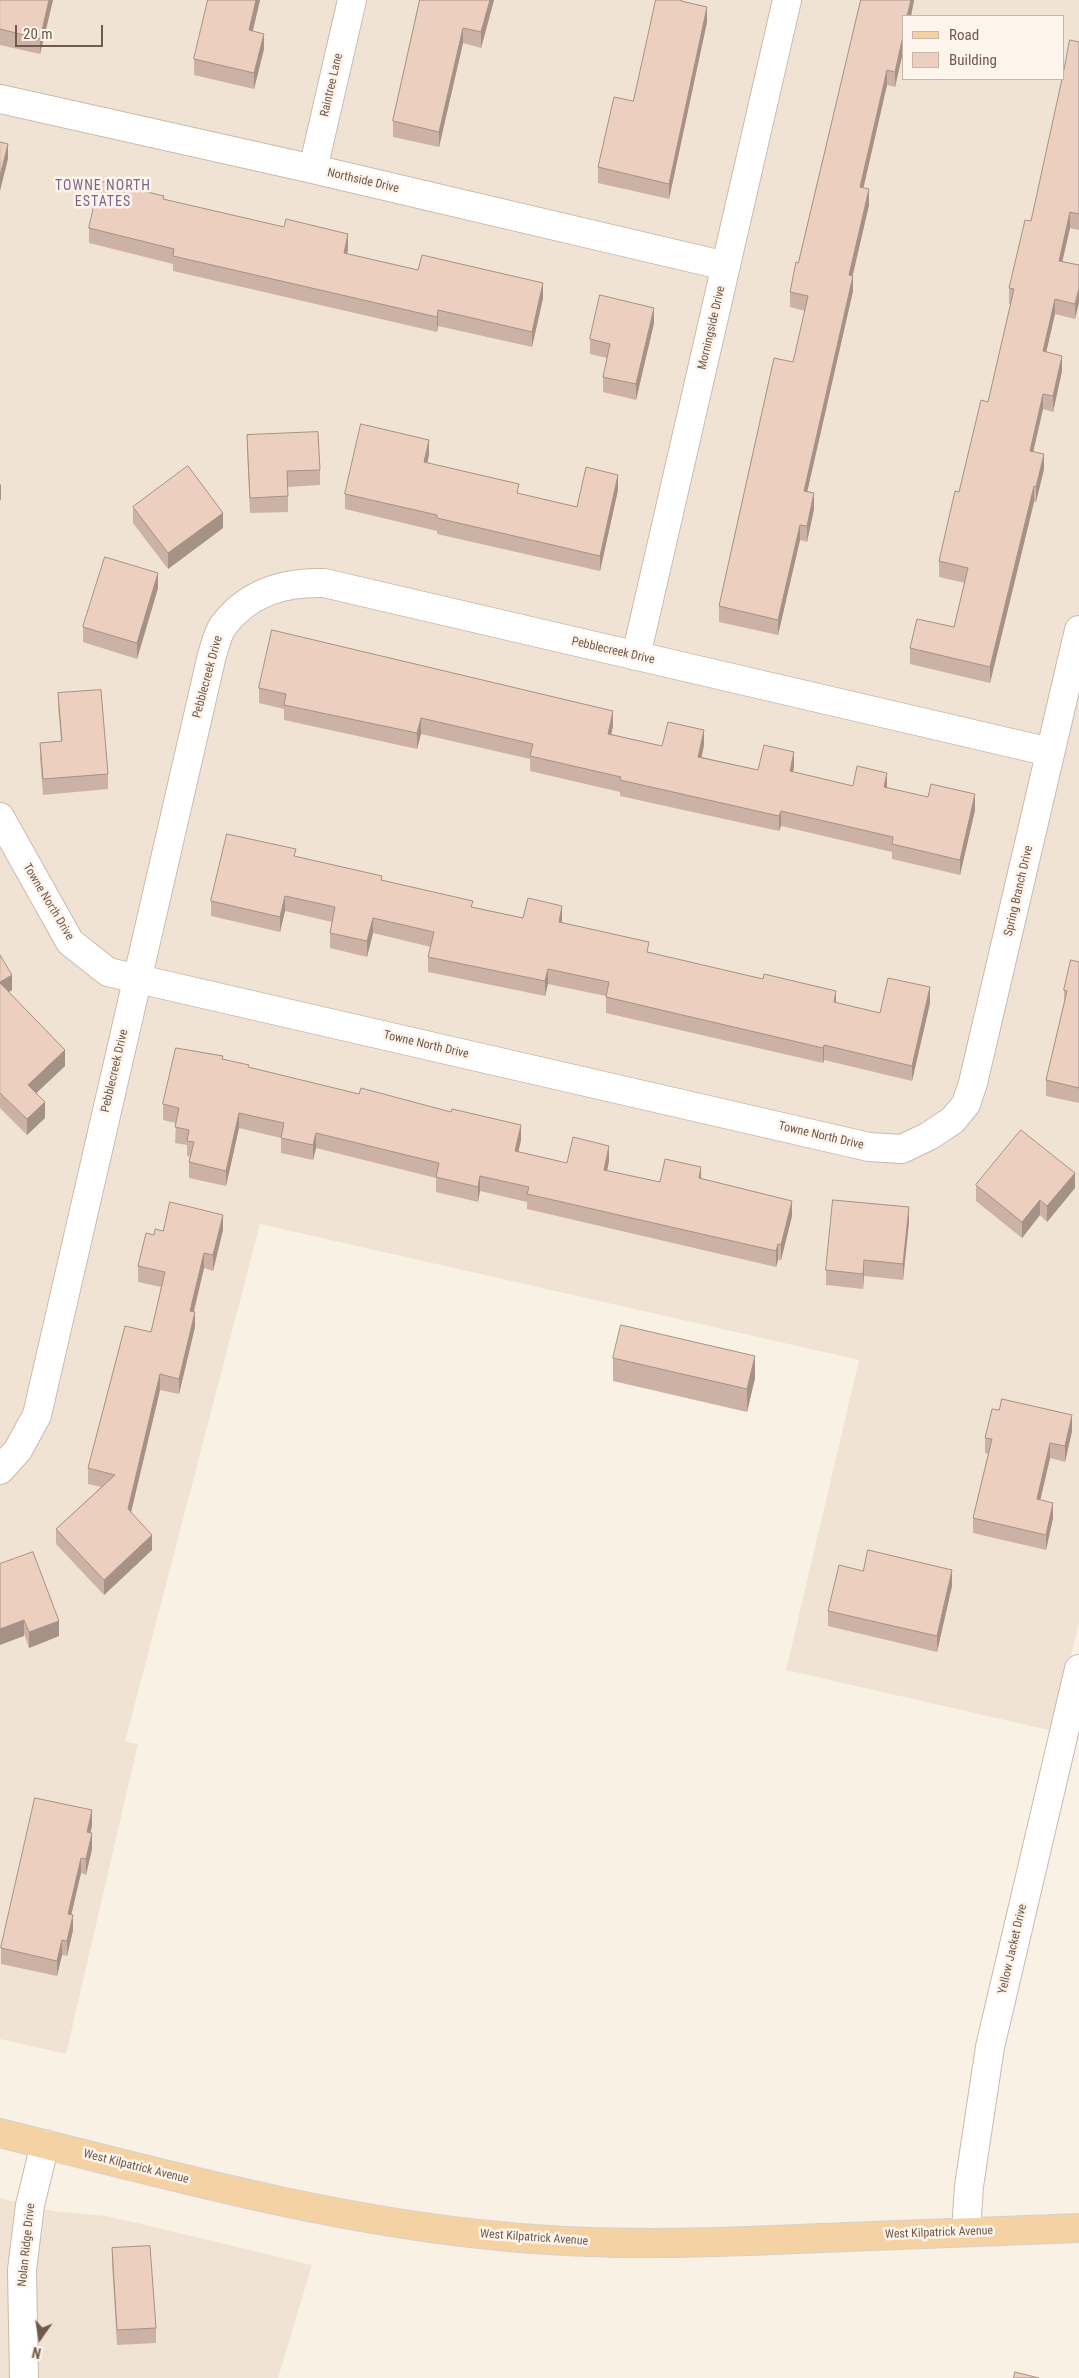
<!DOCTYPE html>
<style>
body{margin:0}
#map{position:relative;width:1079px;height:2378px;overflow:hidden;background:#faf1e5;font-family:"Roboto Condensed",sans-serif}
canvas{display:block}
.legend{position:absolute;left:902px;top:15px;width:162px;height:65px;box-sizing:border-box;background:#fdf5eb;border:1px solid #c5b6ab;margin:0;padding:6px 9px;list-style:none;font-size:15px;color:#71584c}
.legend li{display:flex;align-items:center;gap:10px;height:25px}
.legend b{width:25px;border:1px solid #c5b6ab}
.north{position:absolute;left:15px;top:2313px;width:50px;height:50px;-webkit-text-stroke:4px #fdf5eb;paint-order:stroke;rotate:193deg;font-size:14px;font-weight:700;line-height:20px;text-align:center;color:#71584c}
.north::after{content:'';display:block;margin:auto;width:18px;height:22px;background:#71584c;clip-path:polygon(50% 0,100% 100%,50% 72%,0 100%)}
.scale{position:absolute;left:15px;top:25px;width:88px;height:22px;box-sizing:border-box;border:2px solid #71584c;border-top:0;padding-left:6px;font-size:15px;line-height:18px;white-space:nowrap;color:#71584c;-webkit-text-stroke:4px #fdf5eb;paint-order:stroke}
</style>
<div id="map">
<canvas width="1079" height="2378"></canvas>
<ul class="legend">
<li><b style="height:6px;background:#f4d2a3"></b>Road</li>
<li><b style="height:14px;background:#edcfbf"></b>Building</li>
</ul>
<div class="north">N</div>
<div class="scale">20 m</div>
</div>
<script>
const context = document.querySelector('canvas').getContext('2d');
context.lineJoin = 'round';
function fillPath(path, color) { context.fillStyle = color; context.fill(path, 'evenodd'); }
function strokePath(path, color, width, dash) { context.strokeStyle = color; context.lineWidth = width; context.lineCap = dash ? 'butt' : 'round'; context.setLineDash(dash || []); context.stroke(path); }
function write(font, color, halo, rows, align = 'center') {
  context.font = font + ' "Roboto Condensed",sans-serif'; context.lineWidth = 5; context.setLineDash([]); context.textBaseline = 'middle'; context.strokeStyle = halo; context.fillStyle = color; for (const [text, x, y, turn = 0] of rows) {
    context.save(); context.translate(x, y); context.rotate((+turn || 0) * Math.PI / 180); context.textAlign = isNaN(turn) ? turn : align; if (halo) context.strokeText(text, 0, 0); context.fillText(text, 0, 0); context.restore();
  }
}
const residential = new Path2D(`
 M0 0H1079V1623L1053 1731 786 1670 859 1360 260 1224 125 1742 138 1744 66 2054 0 2039ZM903 16H1063V79H903Z
 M0 2198 53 2211 106 2216 142 2224 312 2265 278 2378H0Z`);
const minor = new Path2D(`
 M0 99 313 169 726 266
 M313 169 352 0
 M636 656 787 0
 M0 817 70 942 108 972 869 1147 902 1149 929 1136 953 1120 966 1104 973 1083 1079 630
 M0 1470 18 1450 37 1415 212 655C215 646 218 633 223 626 248 592 284 582 324 583L1050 752
 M966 2232 969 2186 990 2047 1079 1669
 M24 2378 22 2270 30 2205 45 2144`);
const major = new Path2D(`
 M0 2133C164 2174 329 2220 499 2236 606 2247 714 2243 822 2238 907 2234 993 2231 1079 2228`);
const wall = new Path2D(`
 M0 0H53L40 54 0 45Z
 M260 0 253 31 264 49 254 89 194 75V59Z
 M420 0H494L481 48 463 43 439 147 393 137V121Z
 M861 0H914L911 16H903V52L895 87 887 85 863 188 869 189V205L853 275V291L807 491 814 493V509L807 542 800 540 778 635 719 622V606L774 358 793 362 805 311 790 307V292L796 262 798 263Z
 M685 2 707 22 669 199 598 183V167Z
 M1079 42V230L1070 228 1062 261 1079 265 1075 319 1055 314 1046 352 1062 371 1053 412 1043 409 1033 451 1044 469 1036 502H1034L990 683 910 664V648L954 627 965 583 939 577V561L959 492 988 402 1011 304H1009V288L1031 221Z
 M164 199 348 249 347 254 543 298 532 347 438 326 437 332 173 271V264L89 243V228Z
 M654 323 636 400 603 392V377L607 358 590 354V339Z
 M247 435 320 470V485L288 487V512L250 513 247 450Z
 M429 455 427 462 519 494 577 507 618 490 600 571 437 534V531L345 509V494Z
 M133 507 223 528 168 569 133 523Z
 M158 588 137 659 83 642V627Z
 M259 688 613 726 611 734 662 746 704 745 702 757 758 770 794 767 793 772 853 786 887 788 975 810 960 875 892 859V852L781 826 779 831 620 796V792L530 771V759L421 734 417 749 284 720V709L259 703Z
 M58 693 108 774V789L43 795 40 758V743L61 741 58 708Z
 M296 856 382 880 473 907 523 918 562 922 649 952 836 1003 880 1013 930 1003 912 1081 824 1060 823 1063 606 1013V996L548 984 545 996 428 972V957L431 947 373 933 367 957 330 948V933L332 922 285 911 280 932 211 916V901Z
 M0 955 12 990 9 992 65 1066 36 1093 45 1118 27 1135 0 1108Z
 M1079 962V1103L1046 1096V1080L1064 1003V990Z
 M223 1059 249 1067 521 1140 518 1152 567 1163 609 1161 607 1171 660 1182 701 1179 792 1216 781 1260H778L776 1267 527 1209V1202L480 1191 478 1202 436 1192V1178L316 1148 313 1160 281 1153V1138L239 1128 226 1186 189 1178V1162L191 1157 187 1156V1145L175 1143 176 1123 163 1120V1104Z
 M976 1185 1075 1188 1047 1222 1040 1215 1022 1238 976 1201Z
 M909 1222 903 1280 864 1276 863 1289 826 1285V1270Z
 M223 1230 213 1271 204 1268 194 1312 195 1327 179 1394 160 1390 131 1512 152 1550 104 1595 56 1544V1529L101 1487 88 1484V1468L151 1332 161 1287 138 1282V1266L154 1235 163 1231Z
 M613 1358 755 1378 747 1412 613 1381Z
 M1072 1431 1065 1462 1050 1458 1040 1500 1053 1518 1046 1550 973 1533V1518L988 1454 985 1453V1438Z
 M0 1564 59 1636 29 1648Z
 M863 1571 952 1586 937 1652 828 1626V1611Z
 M92 1826 90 1833 92 1849 86 1875 81 1873 71 1914 73 1930 67 1956 62 1955 57 1976 1 1964V1948Z
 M112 2248 156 2328V2343L117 2345 112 2264Z`);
const shadedWall = new Path2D(`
 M49 0H53L40 54V39Z
 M256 0H260L249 46V30Z
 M490 0H494L481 48V32Z
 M911 0H914L911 16H907Z
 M707 7V22L669 199V184Z
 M463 28V43L439 147V132Z
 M264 34V49L254 89V73Z
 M903 36V52L895 87V72Z
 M887 70V85L860 203V187Z
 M8 144V159L0 191V176Z
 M869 189V205L849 290V275Z
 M1070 212V228L1059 276V261Z
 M348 234V249L344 268V253Z
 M853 276V291L804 506V491Z
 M543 283V298L532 347V332Z
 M1079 288V303L1075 319V304Z
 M1055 299V314L1043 366V351Z
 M654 308V323L636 400V384Z
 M438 310V326L437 332V317Z
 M1062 356V371L1053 412V396Z
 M1043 394V409L1030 466V451Z
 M429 440V455L424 477V462Z
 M1044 454V469L1036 502V487Z
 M618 475V490L600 571V556Z
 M1 484V499L0 501V485Z
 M1034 486V502L990 683V667Z
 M814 493V509L807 542V526Z
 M223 513V528L168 569V553Z
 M800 525V540L778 635V620Z
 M158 573V588L137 659V643Z
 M613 711V726L608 749V734Z
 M421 718V734L417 749V733Z
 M704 730V745L698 772V757Z
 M794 752V767L790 787V771Z
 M887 773V789L884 787Z
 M975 794V810L960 875V860Z
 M781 811V826L779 831V816Z
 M285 896V911L280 932V917Z
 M562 906V921L559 937V922Z
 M373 918V933L367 957V941Z
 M548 969V984L545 996V981Z
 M12 975V990L0 997V982Z
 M930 987V1003L912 1081V1066Z
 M836 991V1006L834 1002Z
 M824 1045V1060L823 1063V1048Z
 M65 1050V1066L28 1101V1085Z
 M45 1102V1118L27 1135V1119Z
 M239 1113V1128L226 1186V1171Z
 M521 1125V1140L515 1167V1151Z
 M316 1133V1148L313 1160V1145Z
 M609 1146V1161L604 1186V1170Z
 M701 1167V1182L699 1178Z
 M1075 1173V1188L1047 1222V1206Z
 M480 1176V1191L478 1202V1187Z
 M1040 1200V1215L1022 1238V1222Z
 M792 1201V1216L781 1260V1245Z
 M909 1207V1222L903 1280V1264Z
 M223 1215V1230L213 1271V1255Z
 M778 1244V1260L776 1267V1251Z
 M204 1253V1268L190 1326V1311Z
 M864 1260V1276L863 1289V1274Z
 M195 1312V1327L179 1394V1379Z
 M755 1356V1378L747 1412V1389Z
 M160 1374V1390L128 1525V1509Z
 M1072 1415V1431L1065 1462V1446Z
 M1050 1443V1458L1037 1514V1499Z
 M1053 1503V1518L1046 1550V1535Z
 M152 1535V1550L104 1595V1580Z
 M952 1570V1586L937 1652V1636Z
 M24 1620V1636L0 1645V1629Z
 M59 1621V1636L29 1648V1632Z
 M92 1810V1826L87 1847V1832Z
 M92 1833V1849L86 1875V1859Z
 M81 1858V1873L68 1929V1914Z
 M73 1915V1930L67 1956V1941Z
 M62 1940V1955L57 1976V1961Z`);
const building = new Path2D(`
 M0 0H49L40 39 0 29Z
 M208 0H256L249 30 264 34 254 73 194 59Z
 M420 0H490L481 32 463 28 439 132 393 121Z
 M656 0H682L681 1 707 7 669 184 598 167 614 97 633 101Z
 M861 0H911L907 16H903V36L895 72 887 70 860 187 869 189 849 275 853 276 804 491 814 493 807 526 800 525 778 620 719 606 774 358 793 362 808 296 790 292 796 262 798 263Z
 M1070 40 1079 42V214L1070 212 1059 261 1079 265V288L1075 304 1055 299 1043 351 1062 356 1053 396 1043 394 1030 451 1044 454 1036 487 1034 486 990 667 910 648 917 619 954 627 968 568 939 561 955 491 959 492 981 400 988 402 1014 289 1009 288 1025 220 1031 221 1062 79H1063V75Z
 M0 142 8 144 0 176Z
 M100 181 164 196 163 199 284 227 286 219 348 234 344 253 418 270 422 255 543 283 532 332 438 310 437 317 173 256 174 249 89 228Z
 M600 295 654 308 636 384 603 377 610 344 590 339Z
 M361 424 429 440 424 462 519 484 517 493 577 507 586 467 618 475 600 556 437 518V515L345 494Z
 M318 432 320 470 287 471 288 496 250 498 247 435Z
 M188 466 223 513 168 553 133 507Z
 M105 557 158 573 137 643 83 627Z
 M272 630 613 711 608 734 662 746 668 722 704 730 698 757 758 770 764 745 794 752 790 771 853 786 857 766 887 773 884 787 928 797 931 784 975 794 960 860 892 844 893 837 781 811 779 816 620 780 621 777 530 756 533 744 421 718 417 733 284 705 286 694 259 688Z
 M101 690 108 774 43 779 40 743 62 741 58 693Z
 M227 834 296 849 294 856 382 876 381 880 473 901 471 907 523 918 528 898 562 906 559 922 649 942 647 952 763 979 764 974 836 991 834 1002 880 1013 888 978 930 987 912 1066 824 1045 823 1048 606 997 609 982 548 969 545 981 428 957 434 932 373 918 367 941 330 933 335 907 285 896 280 917 211 901Z
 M0 955 12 975 0 982Z
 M1071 960 1079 962V1088L1046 1080 1067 991 1064 990Z
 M0 983 65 1050 28 1085 45 1102 27 1119 0 1093Z
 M176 1048 223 1056 222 1059 249 1065 248 1067 359 1094 361 1088 451 1112 452 1109 521 1125 515 1151 567 1163 573 1137 609 1146 604 1170 660 1182 665 1159 701 1167 699 1178 792 1201 781 1245 778 1244 776 1251 527 1194 529 1187 480 1176 478 1187 436 1177 439 1163 316 1133 313 1145 281 1138 284 1123 239 1113 226 1171 189 1162 194 1142 187 1141 189 1130 175 1127 179 1108 163 1104Z
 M1021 1130 1075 1173 1047 1206 1040 1200 1022 1222 976 1185Z
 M833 1200 909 1207 903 1264 864 1260 863 1274 826 1270Z
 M170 1202 223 1215 213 1255 204 1253 190 1311 195 1312 179 1379 160 1374 128 1509 152 1535 104 1580 56 1529 115 1475 88 1468 125 1326 151 1332 165 1272 138 1266 146 1233 154 1235 155 1229 163 1231Z
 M621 1325 755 1356 747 1389 613 1358Z
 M1002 1399 1072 1415 1065 1446 1050 1443 1037 1499 1053 1503 1046 1535 973 1518 992 1439 985 1438 992 1409 999 1410Z
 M868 1550 952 1570 937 1636 828 1611 839 1565 863 1571Z
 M33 1552 59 1621 29 1632 24 1620 0 1629V1564Z
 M35 1798 92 1810 87 1832 92 1833 86 1859 81 1858 68 1914 73 1915 67 1941 62 1940 57 1961 1 1948Z
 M150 2246 156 2328 117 2330 112 2248Z
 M1015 2372 1039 2378H1014Z`);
const streetNames = [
 ["Raintree Lane",332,85,-77],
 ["Northside Drive",363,181,13],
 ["Morningside Drive",712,328,-77],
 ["Pebblecreek Drive",613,651,13],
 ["Pebblecreek Drive",208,677,-75],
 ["Spring Branch Drive",1019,891,-77],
 ["Towne North Drive",48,902,59],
 ["Towne North Drive",426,1045,13],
 ["Pebblecreek Drive",115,1071,-77],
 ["Towne North Drive",821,1136,13],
 ["Yellow Jacket Drive",1013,1949,-77],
 ["West Kilpatrick Avenue",136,2167,14],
 ["West Kilpatrick Avenue",939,2233,-2],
 ["West Kilpatrick Avenue",534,2238,4],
 ["Nolan Ridge Drive",27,2245,-84]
];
const neighbourhoodNames = [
 ["TOWNE NORTH",103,186],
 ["ESTATES",103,202]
];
fillPath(residential, '#f1e3d4');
strokePath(minor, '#cbb9ac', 30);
strokePath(major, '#d7d0cd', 30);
strokePath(minor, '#fff', 28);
strokePath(major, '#f4d2a3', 28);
fillPath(wall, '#ccb2a4');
fillPath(shadedWall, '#a69186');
fillPath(building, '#edcfbf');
strokePath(building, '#a69186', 1);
write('12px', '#71584c', '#fdf5eb', streetNames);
context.letterSpacing = '1px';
write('14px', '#7d658d', '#fdf5eb', neighbourhoodNames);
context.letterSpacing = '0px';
</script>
